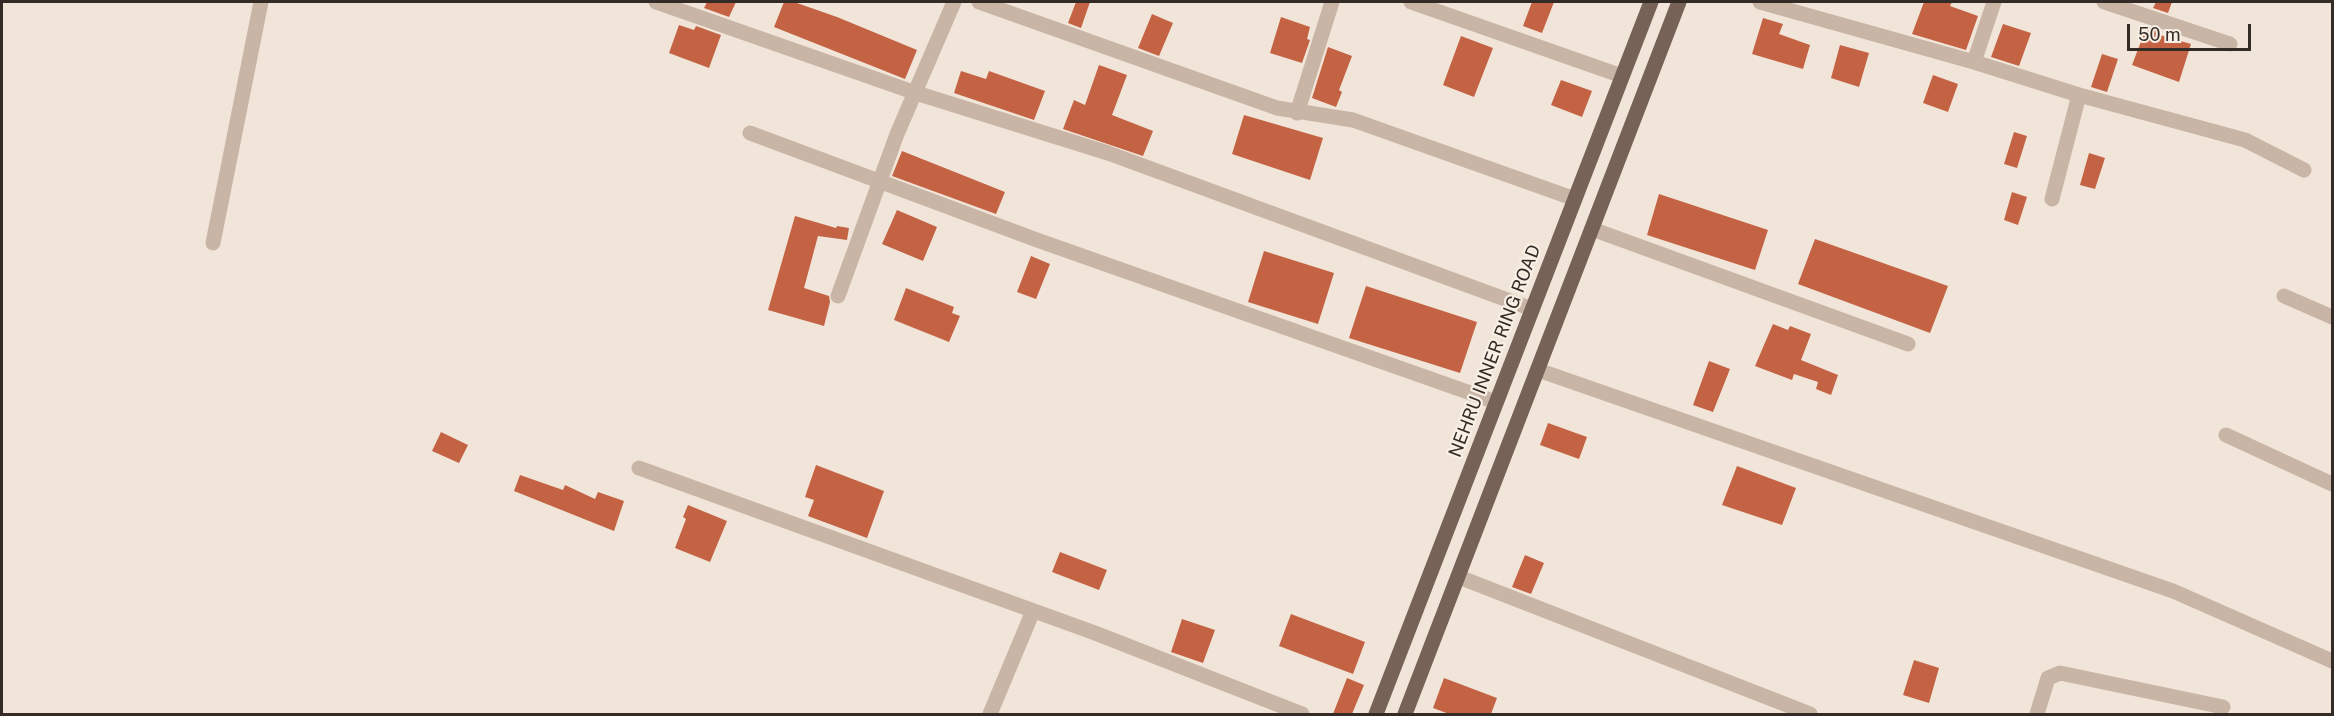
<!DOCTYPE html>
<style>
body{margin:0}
#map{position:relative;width:2334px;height:716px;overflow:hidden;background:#f1e5d9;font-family:"Public Sans",sans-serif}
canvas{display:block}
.frame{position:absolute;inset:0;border:3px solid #342b26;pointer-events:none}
.scale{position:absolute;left:2127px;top:24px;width:124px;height:27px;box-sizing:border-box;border:3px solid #342b26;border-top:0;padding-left:8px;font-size:18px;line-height:21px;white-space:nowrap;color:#342b26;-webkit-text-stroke:4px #f8efe5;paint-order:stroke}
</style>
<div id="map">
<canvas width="2334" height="716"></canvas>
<div class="frame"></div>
<div class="scale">50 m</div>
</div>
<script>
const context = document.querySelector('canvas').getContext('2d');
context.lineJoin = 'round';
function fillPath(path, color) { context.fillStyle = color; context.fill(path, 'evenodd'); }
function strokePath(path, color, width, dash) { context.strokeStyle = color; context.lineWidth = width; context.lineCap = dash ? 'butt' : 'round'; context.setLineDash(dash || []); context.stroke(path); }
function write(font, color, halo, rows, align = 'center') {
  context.font = font + ' "Public Sans",sans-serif'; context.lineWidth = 4.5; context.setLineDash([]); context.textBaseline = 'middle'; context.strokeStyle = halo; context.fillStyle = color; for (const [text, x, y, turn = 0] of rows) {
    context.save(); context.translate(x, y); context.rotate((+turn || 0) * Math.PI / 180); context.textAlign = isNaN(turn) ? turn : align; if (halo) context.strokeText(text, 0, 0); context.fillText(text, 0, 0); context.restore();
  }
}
const building = new Path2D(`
 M707 2H736L729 17 704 8Z
 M784 2H794L837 17 917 50 905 79 774 27Z
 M1076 2H1090L1081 28 1068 23Z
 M1532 2H1554L1542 33 1523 26Z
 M1924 2H1952L1950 6 1978 16 1966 50 1912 34Z
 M2156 2H2172L2168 13 2153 8Z
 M1152 14 1173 23 1159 56 1138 48Z
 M1281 17 1310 27 1307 39 1310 40 1302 63 1270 53Z
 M1763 18 1783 24 1779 34 1810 45 1803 69 1752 54Z
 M2003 24 2031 33 2019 66 1991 57Z
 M679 25 694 30 696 26 721 35 709 68 669 53Z
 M2147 26 2161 31 2160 35 2191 44 2179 82 2132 65Z
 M1461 36 1493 48 1474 97 1443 85Z
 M1840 45 1869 53 1859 87 1831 78Z
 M1328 47 1352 56 1339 90 1342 92 1336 107 1312 98Z
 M2102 54 2118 59 2107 92 2091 87Z
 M1099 65 1127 75 1112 115 1153 131 1143 156 1063 129 1074 100 1085 105Z
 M961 71 986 79 989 71 1045 91 1034 120 954 93Z
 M1933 75 1958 84 1948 112 1923 103Z
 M1561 80 1592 91 1582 117 1551 105Z
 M1244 115 1323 138 1310 180 1232 154Z
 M2014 132 2027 136 2017 168 2004 164Z
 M902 151 1005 192 996 214 892 176Z
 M2089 153 2105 158 2095 189 2080 185Z
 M2012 192 2027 197 2018 225 2004 220Z
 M1659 194 1768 230 1755 270 1647 235Z
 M897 210 937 227 923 261 882 244Z
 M795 216 836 228 837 226 849 228 847 240 818 236 804 288 829 296 830 302 824 326 768 310Z
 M1815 239 1948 286 1930 333 1798 284Z
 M1264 251 1334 273 1318 324 1248 302Z
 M1031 256 1050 264 1036 299 1017 292Z
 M1366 286 1477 322 1460 373 1349 338Z
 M906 288 954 307 952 313 960 316 949 342 894 320Z
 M1773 324 1788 330 1790 326 1811 334 1801 360 1838 375 1831 395 1816 389 1818 382 1794 374 1792 380 1755 366Z
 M1709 361 1730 369 1713 412 1693 405Z
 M1548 423 1587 437 1579 459 1540 445Z
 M441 432 468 445 459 463 432 451Z
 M816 465 884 491 867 538 808 516 814 500 805 497Z
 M1737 466 1796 488 1782 525 1722 505Z
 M520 475 563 490 565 485 595 499 598 492 624 501 614 531 514 491Z
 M688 505 727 521 710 562 675 548 686 519 683 517Z
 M1060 552 1107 570 1099 590 1052 572Z
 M1525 555 1544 563 1531 594 1512 587Z
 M1291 614 1365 642 1353 674 1279 646Z
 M1182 619 1215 630 1203 663 1171 652Z
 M1914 660 1939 668 1929 703 1903 695Z
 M1347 678 1364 685 1352 714H1333Z
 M1444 678 1497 698 1491 714H1449L1433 708Z`);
const minor = new Path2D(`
 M656 2 916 93 1108 153 1532 309
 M979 2 1277 108 1353 120 1575 199
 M1411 2 1622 76
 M1760 2 1974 62 2079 95 2245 140 2304 170
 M2104 2 2230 44
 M1974 62 1994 2
 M1297 113 1332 2
 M750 133 1037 240 1496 402
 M2052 199 2079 95
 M1592 229 1908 344
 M213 243 261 2
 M838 296 897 134 954 2
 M2284 296 2332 317
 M1538 370 2173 591 2332 661
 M2226 435 2332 484
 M639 468 1095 633 1302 714
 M1459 577 1810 714
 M990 714 1033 611
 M2037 714 2048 678 2060 673 2223 707`);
const primary = new Path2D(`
 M1376 714 1651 2
 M1405 714 1679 2`);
const streetNames = [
 ["NEHRU INNER RING ROAD",1495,351,-69]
];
fillPath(building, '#c46343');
strokePath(minor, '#c8b5a5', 15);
strokePath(primary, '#766257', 15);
write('18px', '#342b26', '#f8efe5', streetNames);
</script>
